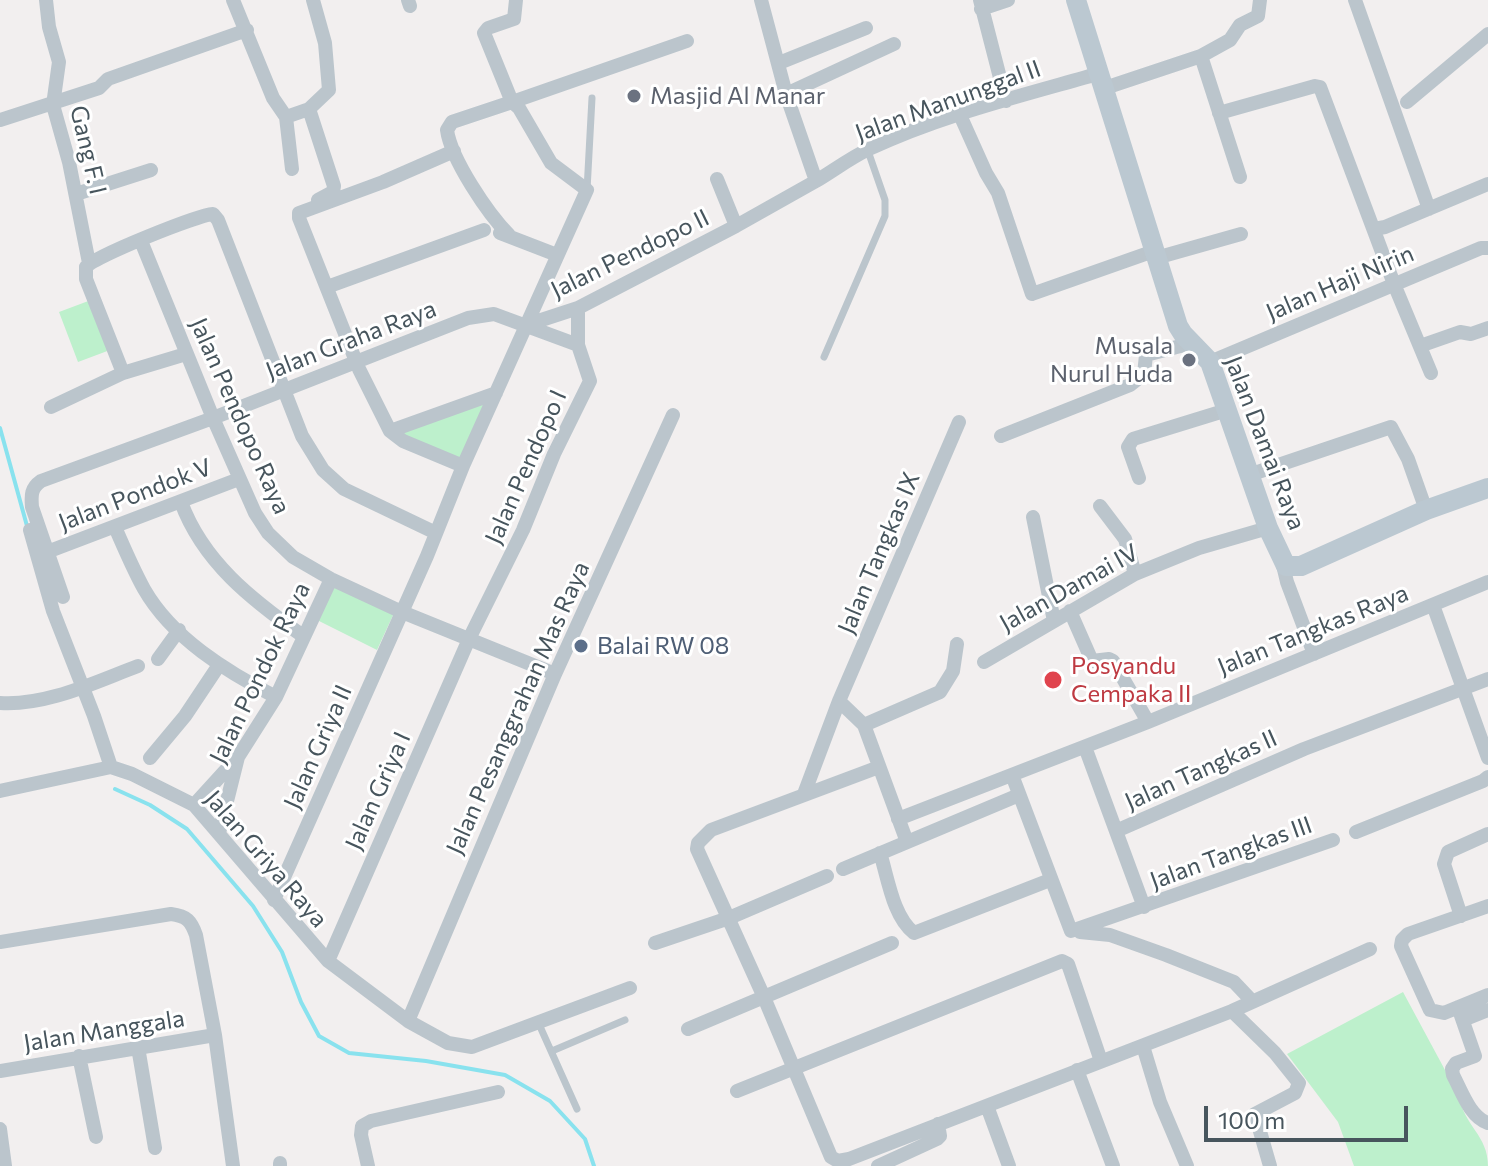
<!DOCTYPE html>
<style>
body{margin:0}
#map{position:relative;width:1488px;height:1166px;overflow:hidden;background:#f2efef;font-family:Commissioner,sans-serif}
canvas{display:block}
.scale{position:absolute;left:1204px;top:1106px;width:204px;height:36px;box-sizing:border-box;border:4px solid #47555d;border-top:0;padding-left:10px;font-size:24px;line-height:28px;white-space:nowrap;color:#47555d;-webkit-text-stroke:6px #fff;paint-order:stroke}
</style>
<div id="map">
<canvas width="1488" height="1166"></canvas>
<div class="scale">100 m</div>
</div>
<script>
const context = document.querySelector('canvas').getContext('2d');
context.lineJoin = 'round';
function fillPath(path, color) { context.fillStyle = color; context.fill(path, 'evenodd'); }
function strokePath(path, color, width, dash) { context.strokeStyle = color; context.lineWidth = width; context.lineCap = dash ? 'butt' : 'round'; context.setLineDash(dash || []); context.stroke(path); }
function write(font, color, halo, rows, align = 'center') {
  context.font = font + ' Commissioner,sans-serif'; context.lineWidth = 6; context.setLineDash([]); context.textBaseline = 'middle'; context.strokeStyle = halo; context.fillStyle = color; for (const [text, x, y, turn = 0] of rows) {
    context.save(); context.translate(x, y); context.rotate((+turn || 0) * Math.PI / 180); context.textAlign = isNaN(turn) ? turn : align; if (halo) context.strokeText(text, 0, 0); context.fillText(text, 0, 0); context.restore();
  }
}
const green = new Path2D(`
 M91 300 110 350 78 362 59 312Z
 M489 399 462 463 396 432Z
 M335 586 394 613 377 650 317 620Z
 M1403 992 1459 1096C1464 1126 1488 1135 1488 1166H1354L1338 1122 1287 1054Z`);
const stream = new Path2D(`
 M0 428 27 526
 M115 789 150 805 187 829 253 906 282 952 301 1002 319 1036 349 1053 426 1061 505 1075 550 1101 585 1139 594 1166`);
const lane = new Path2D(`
 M587 190 592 98
 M824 357 885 216V200L868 151
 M538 1022 577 1109
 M552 1051 625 1020`);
const street = new Path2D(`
 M46 0 49 27 59 62 53 105 69 162 89 263
 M233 0 273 98 286 117 292 169
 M408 0 410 6
 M516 0 514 19 488 28 484 33 512 102 687 41
 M761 0 786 94 816 181C833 171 850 158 869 149 941 115 1021 96 1097 74
 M980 0 1006 101
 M1355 0 1429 209
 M981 9 1008 0
 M1201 56 1240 177
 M779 63 866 28
 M1102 89 1201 56 1230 40 1240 25 1258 16 1260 0
 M786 94 894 44
 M1407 102 1488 34
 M309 109 334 186 333 192 318 200
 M1219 113 1315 86 1320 87 1394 284 1431 373
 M960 115 986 173 998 193 1032 294 1154 251
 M286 117 309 109 329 90 325 43 313 0
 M0 120 99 88 108 79 247 30
 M454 151 383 182 299 213V218L359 369 390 431 403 441 463 466
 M717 179 736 226
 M76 194 151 170
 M1374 229 1385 227 1488 184
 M500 233 557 255
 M141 241 213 418 255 513 268 533 293 557 331 579 402 612 555 674
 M1156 258 1241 234
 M327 287 484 230
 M526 325 578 308 736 226 816 181
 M1420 346 1460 332 1471 334 1488 328
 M1210 362 1481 248H1488
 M123 373 86 279V267C95 256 198 215 213 214L218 220 302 436 323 470 344 489 436 533
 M51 407 123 373 186 354
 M390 431 496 393
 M1001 436 1130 385 1144 374 1146 355 1192 343
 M1249 475 1391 427 1408 459 1426 510
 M1139 478 1128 447 1133 439 1227 410
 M181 502C203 562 252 600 303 636
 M1100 506 1125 539 1135 574
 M1033 517 1054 621
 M115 527C124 548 133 569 144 589 172 638 227 672 276 697
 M30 530 53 611 94 716 111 767
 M47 552 239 479
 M1282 561 1287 582 1314 654
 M63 597 32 507C31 495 31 488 41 481L213 418 468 318 494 314 578 345
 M1433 605 1488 758
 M1070 611 1092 661 1109 659 1113 661 1148 722
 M158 659 179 630
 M984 662 1135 574 1199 548 1268 528
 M839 701 864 725 907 842
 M0 703C47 706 95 682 138 666
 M864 725 940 692 953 671 957 644
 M1085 747 1144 907
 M150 758 185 716 219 665
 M879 767 711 830 698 843 697 849 763 995 831 1157 838 1161 849 1159 1232 1011 1370 949
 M1012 775 1071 931 1333 840
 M0 791 111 767 132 774 194 805 328 961 408 1021 448 1043 472 1047 630 988
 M804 794 839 701 959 422
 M194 805 235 760
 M898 819 1148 722 1488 582
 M1116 831 1304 749 1488 679
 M1356 832 1483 781 1488 777
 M219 833 238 757 276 697 331 579
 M880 853C888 878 893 917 914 933L1050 880
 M843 869 1019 795
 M274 900 427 556 463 466 587 190 551 163 519 108 512 102 452 122 447 130C451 159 488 214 509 235
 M1488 906 1408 934 1402 940 1401 946 1430 1010 1444 1013 1488 995
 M1461 916 1444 864 1448 852 1488 834
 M1080 932 1110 935 1166 955 1234 982 1252 1001
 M0 942 171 914C187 916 191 921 196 935L215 1035 233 1166
 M655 943 729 918 827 876
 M328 961 469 639 523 530 554 454 590 381 578 345V308
 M1458 1007 1475 1056 1456 1063 1452 1069 1453 1075C1462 1092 1470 1117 1488 1123
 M1232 1011 1275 1053 1299 1083 1295 1093 1255 1114 1270 1166
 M1463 1020 1488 1010
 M408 1021 555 674 673 415
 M688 1029 892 943
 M1143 1046 1160 1102 1187 1166
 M138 1047 155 1148
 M79 1056 96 1137
 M1077 1070 1113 1166
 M0 1071 215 1035
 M737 1091 1062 961 1068 964 1101 1061
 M987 1106 1009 1166
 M0 1129 5 1166
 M280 1163V1166
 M368 1166 361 1135 362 1126 371 1121 498 1092
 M878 1166 937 1139 940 1136 938 1124`);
const secondary = new Path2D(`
 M1076 0 1178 326 1183 334 1210 362 1268 528 1286 566H1301L1426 510 1488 488`);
const markers = [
 [634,96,8,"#6b7280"],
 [1189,360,8,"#6b7280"],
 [581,646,8,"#5c6f8a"],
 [1053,680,10,"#e0444e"]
];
const worshipNames = [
 ["Masjid Al Manar",650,96],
 ["Musala",1173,346,"right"],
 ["Nurul Huda",1173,374,"right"]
];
const streetNames = [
 ["Jalan Manunggal II",948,101,-20],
 ["Gang F. I",88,150,77],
 ["Jalan Pendopo II",630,254,-26],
 ["Jalan Haji Nirin",1340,283,-23],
 ["Jalan Graha Raya",351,340,-21],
 ["Jalan Pendopo Raya",240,416,66],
 ["Jalan Damai Raya",1265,443,69],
 ["Jalan Pendopo I",526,467,-66],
 ["Jalan Pondok V",135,495,-21],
 ["Jalan Tangkas IX",879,553,-67],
 ["Jalan Damai IV",1069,588,-29],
 ["Jalan Tangkas Raya",1313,630,-22],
 ["Jalan Pondok Raya",260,673,-64],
 ["Jalan Pesanggrahan Mas Raya",518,708,-66],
 ["Jalan Griya II",318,747,-66],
 ["Jalan Tangkas II",1201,770,-24],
 ["Jalan Griya I",378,791,-66],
 ["Jalan Tangkas III",1231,853,-20],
 ["Jalan Griya Raya",266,859,49],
 ["Jalan Manggala",104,1031,-9]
];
const serviceNames = [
 ["Balai RW 08",597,646]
];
const healthNames = [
 ["Posyandu",1071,666],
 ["Cempaka II",1071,694]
];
fillPath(green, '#bdf0cc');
strokePath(stream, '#89e2ee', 4);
strokePath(lane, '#bbc5cc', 7);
strokePath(street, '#bbc5cc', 14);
strokePath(secondary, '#bbc8d1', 20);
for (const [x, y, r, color] of markers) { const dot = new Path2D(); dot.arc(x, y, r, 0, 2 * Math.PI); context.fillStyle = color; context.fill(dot); strokePath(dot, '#fff', 3); }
write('24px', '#5b616d', '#fff', worshipNames, 'left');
write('24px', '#47555d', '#fff', streetNames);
write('24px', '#4e5e75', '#fff', serviceNames, 'left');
write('24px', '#be3a42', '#fff', healthNames, 'left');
</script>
